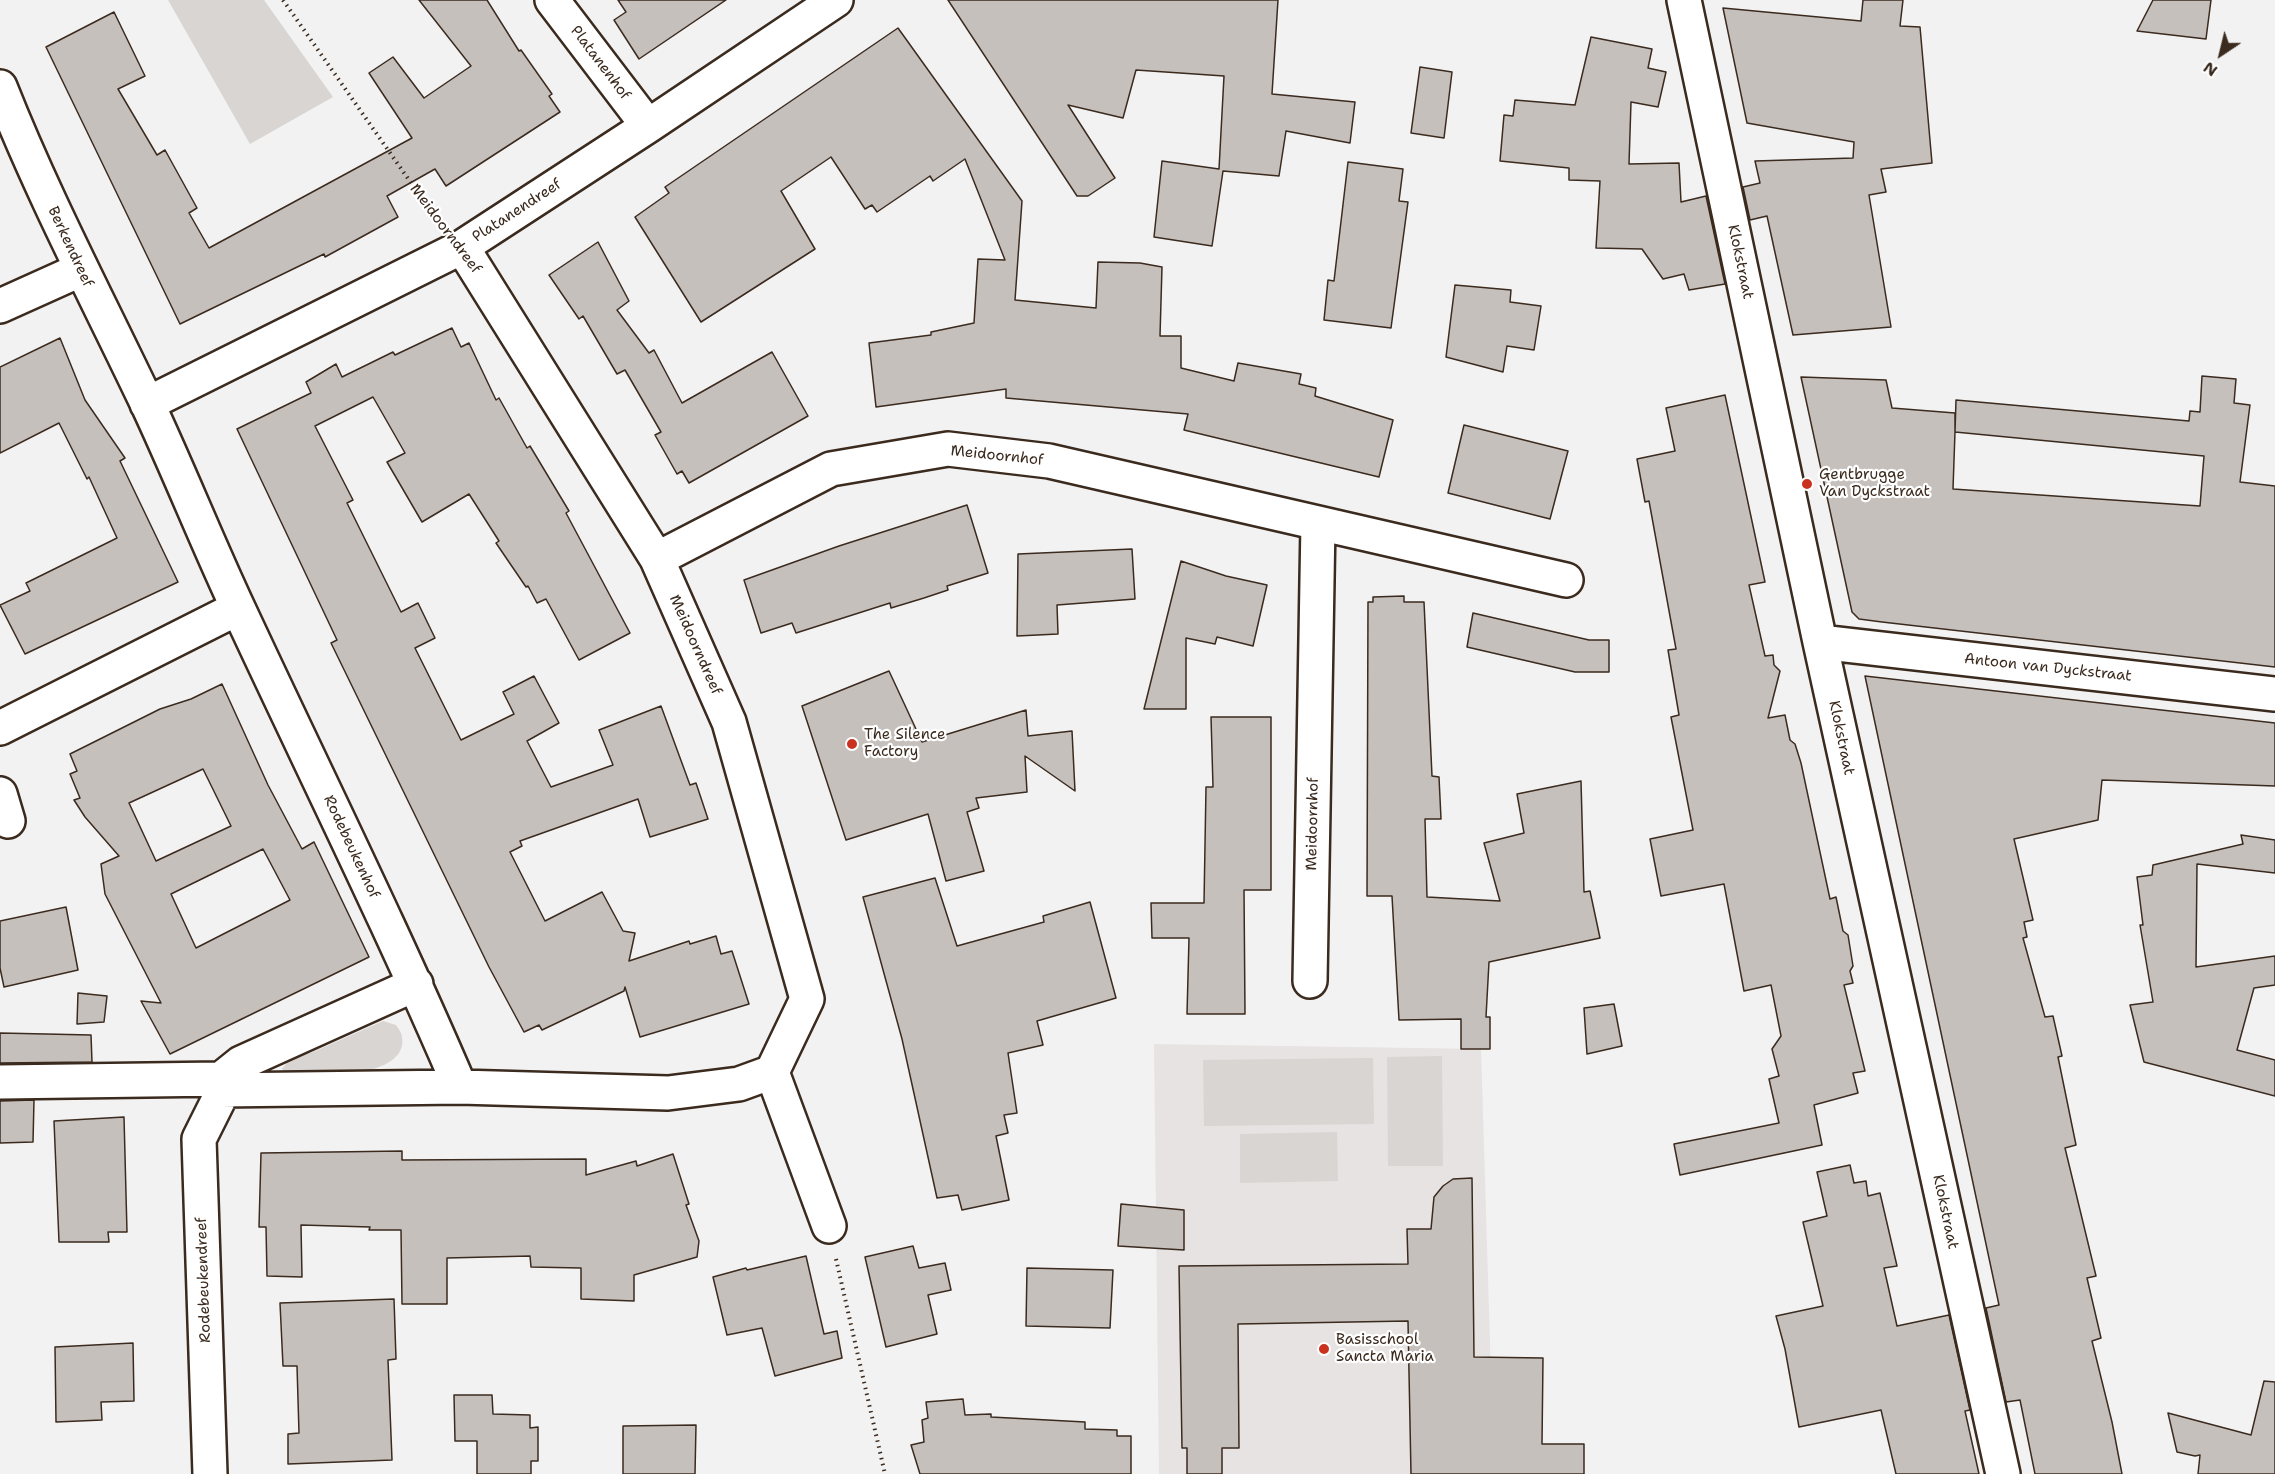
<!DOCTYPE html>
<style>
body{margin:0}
#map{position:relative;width:2275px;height:1474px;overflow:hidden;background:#f3f2f2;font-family:"Shantell Sans",sans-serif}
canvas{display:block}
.north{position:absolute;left:2191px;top:24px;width:60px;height:60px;-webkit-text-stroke:4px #fff;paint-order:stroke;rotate:215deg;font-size:16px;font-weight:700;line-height:24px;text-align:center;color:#3b2a1e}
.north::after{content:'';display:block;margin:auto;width:21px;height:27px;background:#3b2a1e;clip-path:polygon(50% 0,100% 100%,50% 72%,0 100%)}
</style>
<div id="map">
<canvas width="2275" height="1474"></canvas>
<div class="north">N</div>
</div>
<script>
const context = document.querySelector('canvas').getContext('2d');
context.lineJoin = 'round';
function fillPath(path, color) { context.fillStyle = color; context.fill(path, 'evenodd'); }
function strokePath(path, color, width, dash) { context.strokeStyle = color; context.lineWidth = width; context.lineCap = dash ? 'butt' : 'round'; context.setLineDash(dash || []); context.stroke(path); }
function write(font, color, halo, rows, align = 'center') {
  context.font = font + ' "Shantell Sans",sans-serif'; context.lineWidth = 4.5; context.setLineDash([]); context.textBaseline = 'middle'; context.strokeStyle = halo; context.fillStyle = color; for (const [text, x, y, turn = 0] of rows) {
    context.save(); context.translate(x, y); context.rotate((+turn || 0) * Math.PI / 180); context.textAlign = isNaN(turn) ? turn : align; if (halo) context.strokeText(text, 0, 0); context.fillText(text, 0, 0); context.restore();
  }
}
const built = new Path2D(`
 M1154 1044 1481 1049 1494 1474H1159Z`);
const green = new Path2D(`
 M168 0H264L333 97 250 144Z
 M383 1021 396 1025C398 1028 402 1033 402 1037 409 1079 314 1077 289 1078L282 1069 289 1060 313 1052Z
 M1442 1056 1443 1166H1388L1387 1057Z
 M1373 1058 1374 1124 1204 1126 1203 1060Z
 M1337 1132 1338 1181 1240 1183V1134Z`);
const building = new Path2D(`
 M419 0H487L519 51 521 50 552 94 549 96 560 112 446 186 435 169 387 196 398 217 325 257 324 254 180 324 46 47 114 12 145 76 118 89 157 155 165 150 197 208 189 213 209 248 412 138 369 73 393 57 424 98 471 66Z
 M618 0H726L639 59 614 20 626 12Z
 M948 0H1278L1272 94 1355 102 1350 143 1286 131 1279 176 1223 171 1212 246 1154 237 1162 161 1219 169 1224 76 1136 70 1123 118 1068 105 1115 178 1088 196H1077Z
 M1863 0H1903L1900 26 1920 27 1932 163 1881 169 1886 192 1869 195 1891 327 1793 335 1767 216 1750 220 1743 187 1760 183 1755 161 1853 158 1854 142 1747 123 1723 8 1861 21Z
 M2153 0H2211L2206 39 2137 31Z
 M898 28 1022 201 1015 300 1096 308 1098 262 1140 263 1162 267 1160 336H1181V368L1234 381 1238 363 1301 374 1299 384 1316 388 1315 396 1393 420 1379 477 1184 430 1188 414 1006 398V389L876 407 869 343 931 335V332L974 323 978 259 1005 260 965 159 933 181 930 176 877 212 872 205 865 209 831 157 781 191 815 249 701 322 635 217 669 193 665 187Z
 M1591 37 1652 49 1648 68 1666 72 1658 107 1631 102 1629 164 1679 163 1681 202 1706 196 1725 284 1689 290 1684 274 1663 279 1642 249 1596 248 1600 181 1569 180V168L1500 161 1504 115 1513 116 1515 100 1575 105Z
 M1420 67 1452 72 1444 138 1411 133Z
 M1348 162 1403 169 1399 201 1408 202 1391 328 1324 320 1328 280 1334 281Z
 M598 242 629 301 617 310 649 353 654 350 682 403 772 352 808 416 689 483 682 471 677 474 655 435 661 432 625 370 617 374 583 316 579 319 549 275Z
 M1455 285 1511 290 1510 302 1541 306 1534 350 1507 346 1503 372 1446 357Z
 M452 328 461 347 469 343 496 400 499 398 527 448 530 446 569 511 566 513 630 633 579 660 546 599 537 603 528 586 526 587 496 543 499 541 469 494 422 522 387 462 405 453 373 397 315 426 353 500 347 503 401 612 418 603 435 638 415 648 461 740 514 714 503 692 534 676 559 723 527 741 551 787 613 765 599 730 661 706 690 785 696 783 708 819 650 837 638 799 520 841 522 846 510 852 545 921 602 892 623 931 635 933 629 961 689 941 690 944 716 936 721 954 732 951 749 1004 640 1037 625 987 624 991 542 1030 539 1025 524 1032 489 967 331 643 337 640 237 429 311 393 306 382 336 364 342 377 393 352 395 355Z
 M60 338 85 400 125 458 120 461 178 582 25 654 0 605 30 591 26 583 117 538 89 477 87 479 59 423 0 453V367Z
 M2202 376 2236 379 2234 403 2250 405 2240 482 2275 486V667L1882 622 1859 619 1852 612 1801 377 1886 380 1892 408 1955 413V432L1956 400 2189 421 2190 411 2200 412ZM1955 432 2204 456 2200 506 1953 489Z
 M1725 395 1765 582 1749 585 1765 656 1773 655 1774 665 1780 671 1768 718 1785 715 1790 740 1795 744 1801 763 1830 899 1836 897 1843 931 1848 935 1853 966 1850 971 1853 983 1844 985 1865 1071 1853 1073 1858 1093 1814 1105 1822 1145 1680 1175 1674 1144 1779 1123 1769 1079 1779 1076 1772 1049 1781 1036 1771 985 1744 991 1724 884 1661 896 1650 839 1693 830 1671 717 1679 715 1668 650 1676 649 1649 501 1645 502 1637 459 1675 451 1666 408Z
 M1464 425 1568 451 1550 519 1448 493Z
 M967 505 988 573 947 586 948 590 924 598 891 608 890 603 796 633 792 623 761 633 744 580 839 546Z
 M1132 549 1135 599 1057 605 1058 634 1017 636 1018 554Z
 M1181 561 1226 576 1267 585 1253 646 1217 637 1215 644 1186 638V709H1144Z
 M1404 596V602H1424L1432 776 1439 777 1441 819H1425L1427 897 1500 901 1484 843 1524 833 1517 794 1581 781 1584 892 1590 891 1600 938 1489 962 1486 1017H1490V1049H1461V1019L1399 1020 1392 896H1367L1368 602H1373V597Z
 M1473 613 1589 640H1609V672H1575L1467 647Z
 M889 671 922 742 1026 710 1028 736 1072 731 1075 791 1025 756 1027 792 976 798 979 808 967 812 984 871 946 881 928 814 846 840 802 706Z
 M1865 676 2275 723V786L2102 780 2098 820 2014 839 2033 920 2024 922 2027 937 2023 938 2045 1017 2053 1016 2062 1056 2058 1057 2076 1145 2065 1148 2096 1276 2087 1278 2101 1338 2092 1341 2112 1422 2122 1474H2035L2020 1400 2006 1402 1986 1308 1999 1305Z
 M222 684 268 785 302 849 314 842 369 957 170 1054 141 1001 161 1003 105 894 101 864 119 856 85 817 74 800 80 798 70 774 77 771 70 754 160 709 191 699ZM203 769 231 826 156 861 129 803ZM263 849 290 900 196 948 171 894Z
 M1211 717H1271V890H1244L1245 1014H1187L1189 938H1152L1151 903H1204L1206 787H1213Z
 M2241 835 2275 840V873L2197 864 2196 967 2275 956V985L2254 988 2237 1050 2275 1060V1096L2144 1062 2130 1005 2153 1002 2140 925H2143L2137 877 2152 875 2153 865 2243 844Z
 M935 878 957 946 1044 922 1043 916 1090 902 1116 998 1037 1021 1043 1045 1008 1053 1017 1113 1004 1115 1008 1133 996 1136 1009 1200 962 1210 958 1195 937 1198 902 1039 863 897Z
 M66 907 78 970 4 987 0 968V921Z
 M78 993 107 996 104 1022 77 1024Z
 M1614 1004 1622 1046 1587 1054 1584 1008Z
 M0 1033 91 1035 92 1062 0 1063Z
 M34 1100 33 1142 0 1143V1101Z
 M124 1117 127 1232H108L109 1242H59L54 1121Z
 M402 1151V1160L586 1159V1175L636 1161 637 1166 673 1154 689 1204 686 1205 699 1241 697 1257 634 1275V1301L581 1299V1268L531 1267 530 1256 447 1258V1304H402L401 1230H369L370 1227 301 1225 302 1277 267 1276 266 1227H259L261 1153Z
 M1850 1165 1854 1183 1866 1181 1868 1196 1880 1193 1897 1266 1884 1268 1897 1326 1949 1315 1970 1410 1965 1411 1979 1474H1896L1881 1410 1799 1427 1785 1349 1776 1316 1823 1306 1803 1222 1827 1216 1817 1172Z
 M1472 1178 1474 1357 1543 1358 1542 1444H1584V1474H1411L1408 1321 1238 1324 1239 1448H1222V1474H1187V1448H1182L1179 1266 1408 1264 1407 1229H1431L1434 1197 1443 1186 1453 1179Z
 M1121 1204 1184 1210V1250L1118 1246Z
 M913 1246 919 1268 945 1263 951 1290 928 1295 937 1334 886 1347 865 1257Z
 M806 1256 824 1334 837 1331 842 1358 775 1376 762 1328 727 1335 713 1277 746 1268 747 1270Z
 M1027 1268 1113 1270 1110 1328 1026 1326Z
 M394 1299 396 1359 388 1360 392 1460 288 1464V1434L299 1433 297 1366H283L280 1303Z
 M133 1343 134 1401 101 1402 102 1420 56 1422 55 1347Z
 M2264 1381 2275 1382V1474H2198L2200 1455 2195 1456 2177 1452 2168 1413 2251 1435Z
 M454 1395H492L493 1414 530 1415V1428L538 1427V1461H531V1474H477V1441H455Z
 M963 1399 965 1415 991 1414V1417L1085 1422V1429L1117 1430V1436H1131V1474H920L911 1445 924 1442 922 1420 928 1418 926 1402Z
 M696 1425 695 1474H623V1426Z`);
const path = new Path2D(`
 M283 0 437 220
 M836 1259 885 1474`);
const minor = new Path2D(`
 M552 0 648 126
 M1684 0 1820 642 2003 1474
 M0 87C43 196 97 298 147 403 179 471 207 542 239 610 313 769 391 926 460 1087
 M0 306 80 270
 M147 404 462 247 648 126 836 0
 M657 559 831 469 948 449 1049 461 1566 580
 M1820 642 2275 694
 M0 728 238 608
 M0 794 8 821
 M1310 981 1318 523
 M772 1072 829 1226
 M0 1082 221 1079
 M220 1090 460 1087 668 1093 739 1084 772 1072 807 999 729 722 657 559 462 247
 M210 1474 199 1139 218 1101 221 1079 241 1063 416 984`);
const markers = [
 [1807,484,6,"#c8321e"],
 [852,744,6,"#c8321e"],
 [1324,1349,6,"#c8321e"]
];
const streetNames = [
 ["Platanenhof",600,63,53],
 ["Platanendreef",517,211,-33],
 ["Meidoorndreef",445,229,53],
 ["Berkendreef",70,247,65],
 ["Klokstraat",1740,262,78],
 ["Meidoornhof",997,456,6],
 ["Meidoorndreef",695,645,66],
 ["Antoon van Dyckstraat",2048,668,6],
 ["Klokstraat",1841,738,78],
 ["Meidoornhof",1313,824,-89],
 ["Rodebeukenhof",351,847,65],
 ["Klokstraat",1945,1212,78],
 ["Rodebeukendreef",204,1280,-92]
];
const poiNames = [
 ["Gentbrugge",1819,475],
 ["Van Dyckstraat",1819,492],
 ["The Silence",864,735],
 ["Factory",864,752],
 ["Basisschool",1336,1340],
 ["Sancta Maria",1336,1357]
];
fillPath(built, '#e6e3e2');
fillPath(green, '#d8d5d2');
fillPath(building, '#c6c0bd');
strokePath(building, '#3b2a1e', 1.5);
strokePath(minor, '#3b2a1e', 38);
strokePath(path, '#3b2a1e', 4, [1.5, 4.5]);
strokePath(minor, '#fff', 33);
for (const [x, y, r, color] of markers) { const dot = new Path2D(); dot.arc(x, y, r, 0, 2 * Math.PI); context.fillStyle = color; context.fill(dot); strokePath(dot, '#fff', 2); }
write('15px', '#3b2a1e', '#fff', streetNames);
write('15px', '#3b2a1e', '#fff', poiNames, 'left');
</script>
